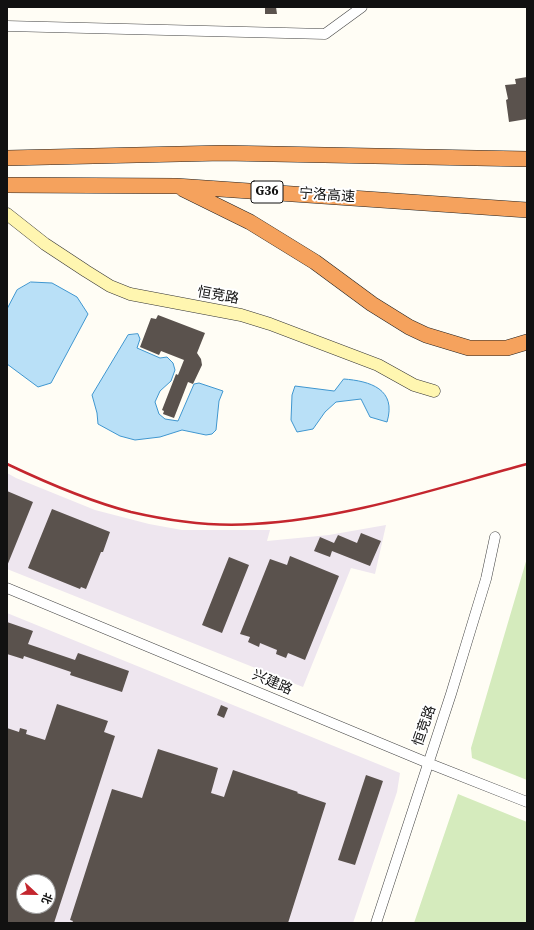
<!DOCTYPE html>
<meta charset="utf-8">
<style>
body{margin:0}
#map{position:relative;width:534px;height:930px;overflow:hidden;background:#fffdf5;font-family:"Source Serif 4","Noto Sans SC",serif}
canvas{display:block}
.frame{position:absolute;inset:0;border:8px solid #111;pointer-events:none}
.north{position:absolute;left:16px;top:874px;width:40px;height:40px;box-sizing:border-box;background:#fff;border:1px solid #a0a0a0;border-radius:50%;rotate:112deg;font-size:11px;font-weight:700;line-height:16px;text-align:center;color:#111}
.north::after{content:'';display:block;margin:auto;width:14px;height:18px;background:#c4262e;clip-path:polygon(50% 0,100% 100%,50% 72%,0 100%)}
</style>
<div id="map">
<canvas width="534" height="930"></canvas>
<div class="frame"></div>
<div class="north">北</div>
</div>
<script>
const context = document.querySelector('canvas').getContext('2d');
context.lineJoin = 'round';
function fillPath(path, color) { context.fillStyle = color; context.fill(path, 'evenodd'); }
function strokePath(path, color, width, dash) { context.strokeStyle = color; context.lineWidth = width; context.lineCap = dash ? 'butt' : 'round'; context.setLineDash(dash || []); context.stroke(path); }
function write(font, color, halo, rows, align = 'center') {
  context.font = font + ' "Source Serif 4","Noto Sans SC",serif'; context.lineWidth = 4; context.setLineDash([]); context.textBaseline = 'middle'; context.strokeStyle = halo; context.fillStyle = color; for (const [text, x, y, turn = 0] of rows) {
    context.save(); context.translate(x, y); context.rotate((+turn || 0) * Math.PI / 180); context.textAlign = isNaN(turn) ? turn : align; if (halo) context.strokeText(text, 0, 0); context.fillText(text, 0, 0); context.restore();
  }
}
const industrial = new Path2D(`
 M7 473 16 478 95 510 149 524 182 530H270L267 541 329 535 386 525 375 574 351 568 303 687 7 569Z
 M7 613 400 773 397 792 353 923H7ZM24 882H48V906H24Z`);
const green = new Path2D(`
 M527 558V780L472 758 471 748Z
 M458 794 527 822V923H414Z`);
const water = new Path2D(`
 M31 282 52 283 77 297 88 314 51 383 38 387 7 364V309L17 290Z
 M138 334 140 339 137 348 160 358 167 357 173 363 175 370 171 381 160 391 155 402 159 414 165 419 178 421 194 384 199 383 223 391 219 401 216 430 212 434 206 435 182 430 160 437 135 440 120 436 98 424 97 413 92 395 128 335Z
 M344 379C370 381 397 389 387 422L370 417 361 399 336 402 325 412 313 429 297 432 291 420 292 395 295 386 334 391Z`);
const building = new Path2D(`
 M265 7H276L277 14H265Z
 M527 77V119L509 122 506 100 508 99 505 85 516 84 515 79Z
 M158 315 205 333 197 353 201 359 202 365 193 384 188 382 174 418 163 414 164 411 162 410 176 374 178 375 184 360 161 351 159 355 140 347 151 318 156 319Z
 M7 491 33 502 7 566Z
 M52 509 110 532 103 552H101L86 589 81 587 80 589 28 568Z
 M361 533 381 541 370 566 332 551 330 557 314 551 320 537 334 543 338 535 357 543Z
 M290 556 339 576 305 660 288 653 286 658 276 654 277 650 260 643 259 647 248 642 250 637 240 634 270 559 287 565Z
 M229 557 249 565 222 633 202 625Z
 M7 622 33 631 28 644 75 660 78 653 129 671 122 692 70 675 71 672 24 656 23 659 7 654Z
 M57 704 108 721 104 732 115 736 54 923H7V728L19 732 20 728 27 730 26 734 45 740ZM24 882H48V906H24Z
 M221 705 228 708 224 718 217 715Z
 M158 749 218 768 211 793 224 797 233 770 298 792 297 793 326 803 288 923H72L73 921 70 920 112 789 142 798Z
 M366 775 383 781 355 865 338 860Z`);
const tertiary = new Path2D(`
 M7 26 325 34 362 7
 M7 588 428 763 527 802
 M376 923 451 694 486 579 495 537`);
const secondary = new Path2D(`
 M7 214 45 244 86 271 110 286 130 294 241 315 270 324 378 365 414 385 434 391`);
const motorway = new Path2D(`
 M7 158 223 153 527 159
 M7 185 176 186 527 210
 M183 189 250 222 315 262 372 304 409 327 426 335 469 348H507L527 342`);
const rail = new Path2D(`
 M7 464C47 483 88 501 131 512 170 521 213 527 253 524 347 519 437 488 527 464`);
const shields = [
 [267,192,32]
];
const shieldNames = [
 ["G36",267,192]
];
const streetNames = [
 ["宁洛高速",327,196,4],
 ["恒竞路",218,296,10],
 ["兴建路",272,683,23],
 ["恒竞路",425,726,-71]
];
fillPath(industrial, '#eee6ef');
fillPath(green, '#d5ebbd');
fillPath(water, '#b9e0f7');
strokePath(water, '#3f96cf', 1);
fillPath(building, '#5a524d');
strokePath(tertiary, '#444', 11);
strokePath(secondary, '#333', 13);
strokePath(motorway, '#222', 16);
strokePath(tertiary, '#fff', 10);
strokePath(secondary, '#fff6b0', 12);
strokePath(motorway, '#f5a25d', 15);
strokePath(rail, '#c4262e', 2.5);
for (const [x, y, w] of shields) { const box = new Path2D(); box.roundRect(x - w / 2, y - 11, w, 22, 3); context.fillStyle = '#fff'; context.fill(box); strokePath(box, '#111', 1); }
write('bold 13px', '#111', null, shieldNames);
write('14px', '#111', '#fff', streetNames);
</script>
